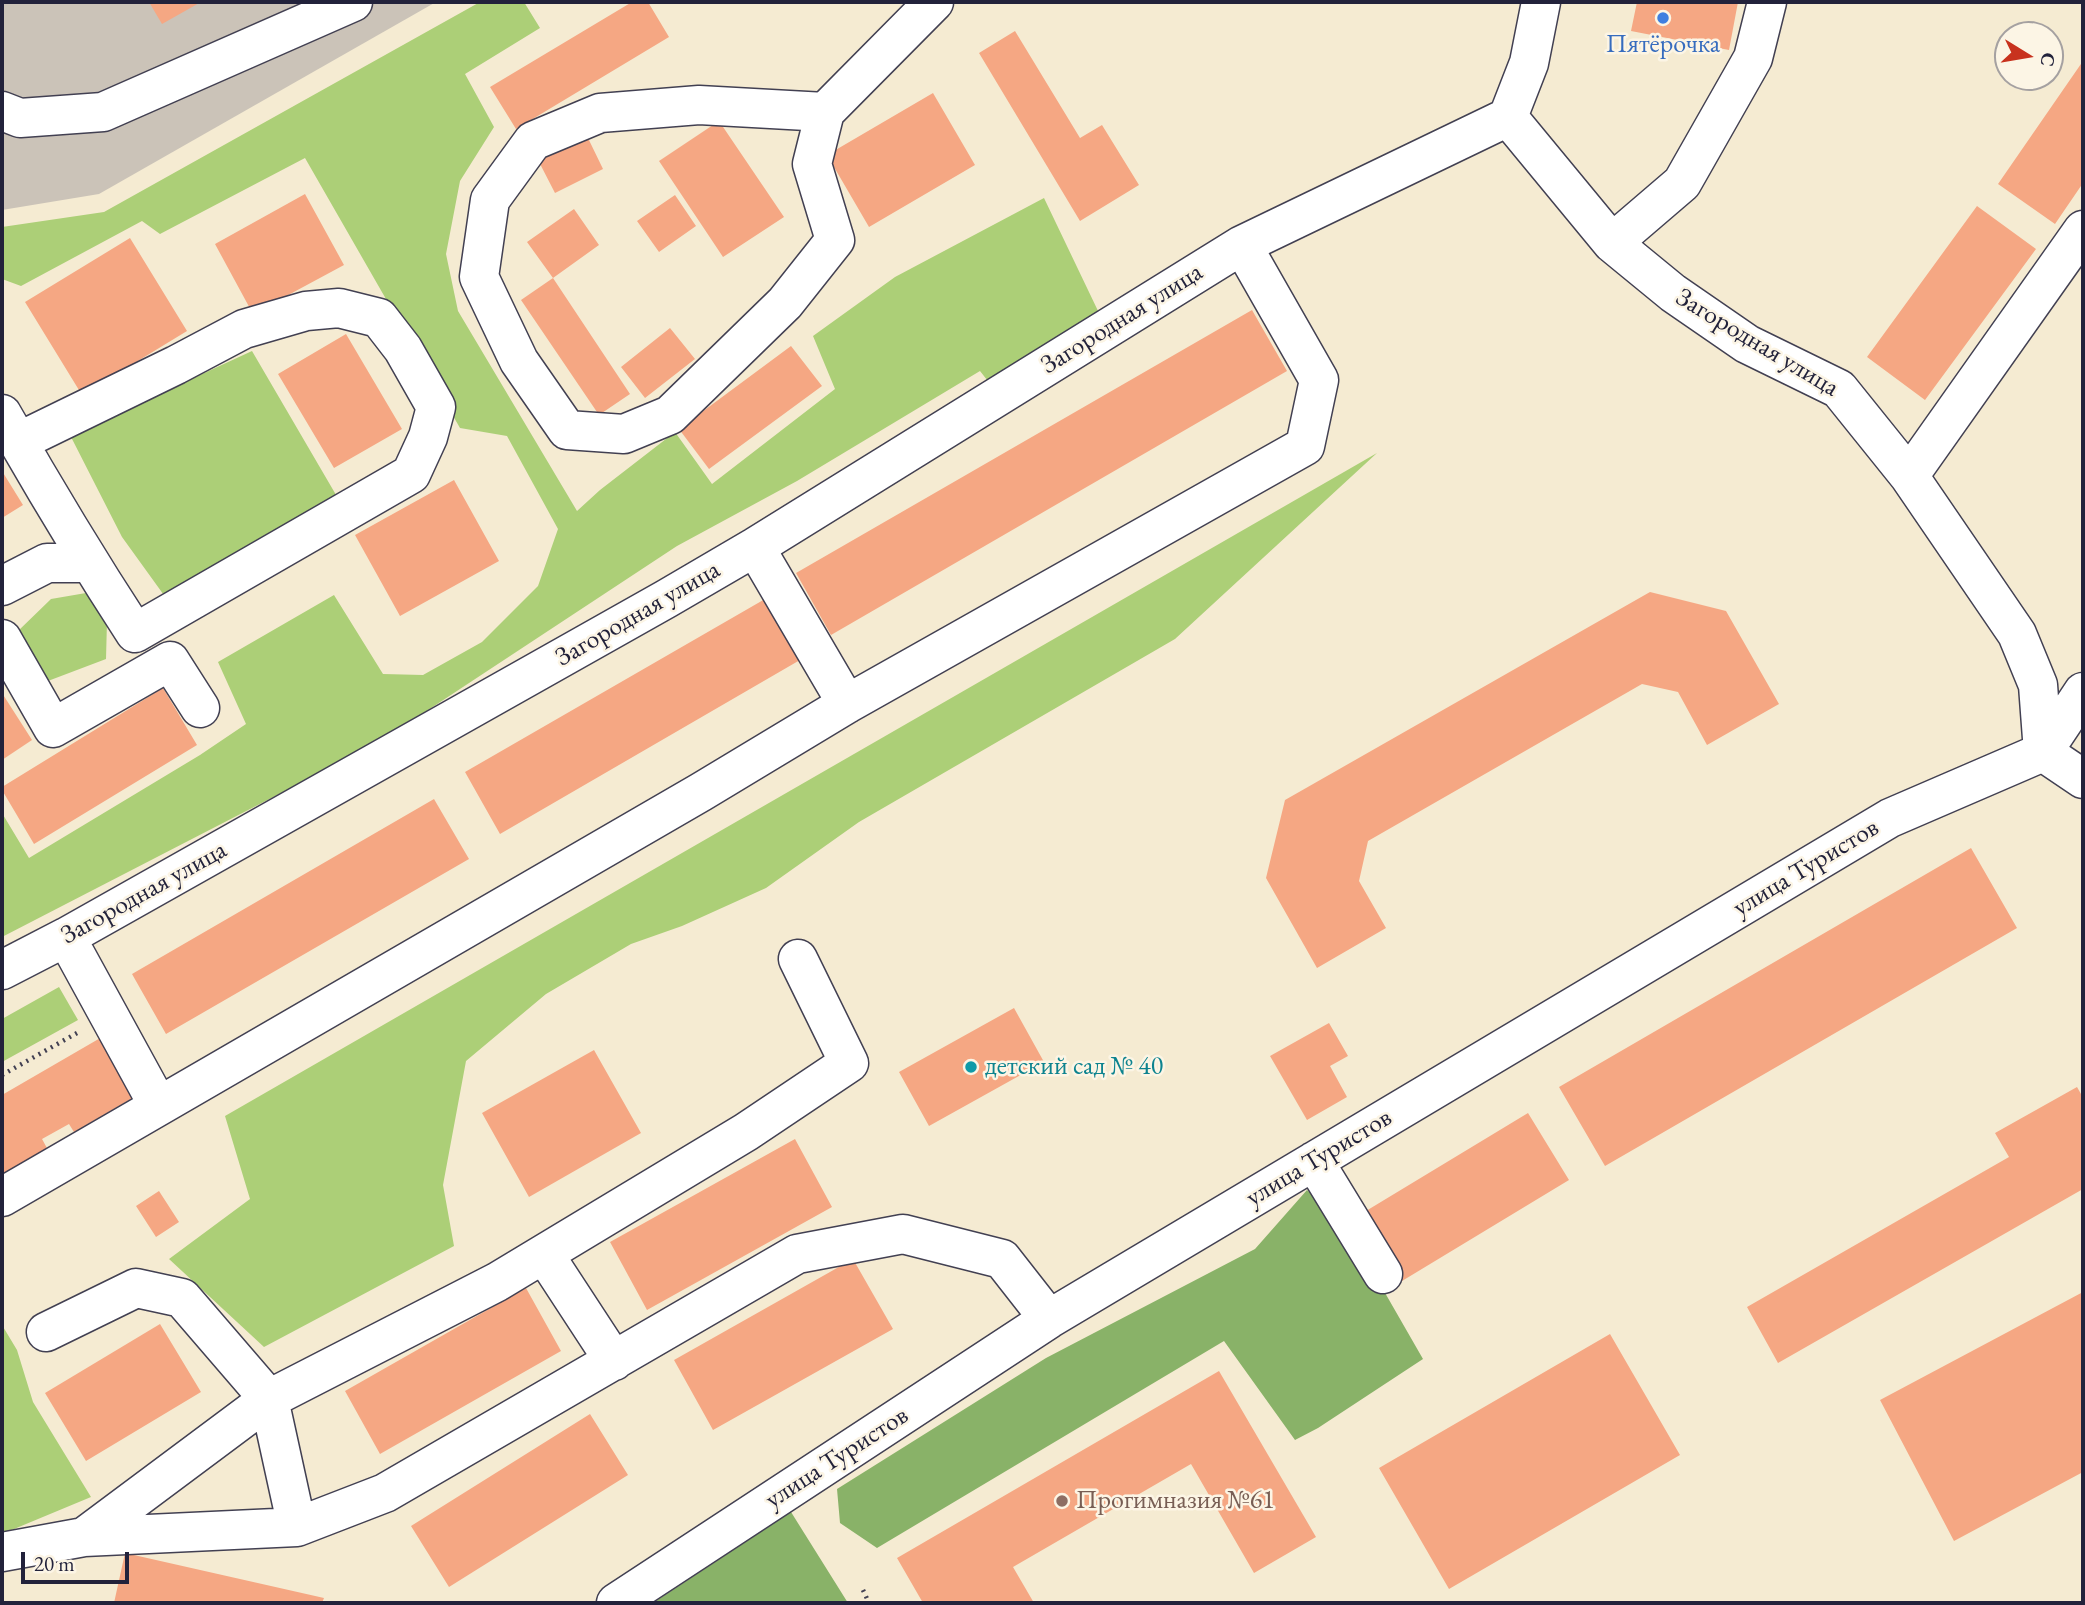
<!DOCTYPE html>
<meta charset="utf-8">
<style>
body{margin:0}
#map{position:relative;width:2085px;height:1605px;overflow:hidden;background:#f5ebd2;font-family:"EB Garamond",serif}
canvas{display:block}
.frame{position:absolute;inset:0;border:4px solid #22223b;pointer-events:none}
.north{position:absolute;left:1994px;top:21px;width:70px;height:70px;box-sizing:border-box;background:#fcf5e5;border:2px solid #a5a1a1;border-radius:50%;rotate:101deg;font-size:19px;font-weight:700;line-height:28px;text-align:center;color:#22223b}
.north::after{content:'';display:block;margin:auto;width:24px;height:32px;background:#c8321e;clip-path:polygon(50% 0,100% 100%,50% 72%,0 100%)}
.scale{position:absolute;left:21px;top:1552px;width:108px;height:32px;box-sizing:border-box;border:4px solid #22223b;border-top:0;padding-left:9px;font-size:21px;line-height:24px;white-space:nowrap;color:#22223b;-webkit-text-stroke:5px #fcf5e5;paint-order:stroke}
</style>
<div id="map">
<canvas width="2085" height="1605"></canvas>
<div class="frame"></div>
<div class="north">С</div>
<div class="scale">20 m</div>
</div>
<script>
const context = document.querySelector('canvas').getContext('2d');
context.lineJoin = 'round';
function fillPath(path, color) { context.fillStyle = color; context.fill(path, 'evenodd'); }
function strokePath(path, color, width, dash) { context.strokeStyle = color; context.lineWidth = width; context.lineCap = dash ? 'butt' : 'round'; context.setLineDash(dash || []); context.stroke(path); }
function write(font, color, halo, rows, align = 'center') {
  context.font = font + ' "EB Garamond",serif'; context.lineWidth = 5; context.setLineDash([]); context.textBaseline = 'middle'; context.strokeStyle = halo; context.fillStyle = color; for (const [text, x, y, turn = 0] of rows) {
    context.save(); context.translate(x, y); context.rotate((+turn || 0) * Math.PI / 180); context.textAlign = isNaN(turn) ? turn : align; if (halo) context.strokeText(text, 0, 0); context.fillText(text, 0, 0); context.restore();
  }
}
const industrial = new Path2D(`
 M2 2H436L99 194 2 210Z`);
const green = new Path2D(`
 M480 2H524L540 28 465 74 494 127 460 181 446 254 458 311 577 511 600 490 675 432 712 484 835 389 813 336 895 277 1044 198 1099 313 991 385 980 371 797 481 677 546 378 743 2 937V813L29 858 200 755 246 724 218 662 334 595 383 674 423 675 482 642 538 586 558 529 507 436 460 428 305 158 160 234 142 221 21 286 2 279V227L104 212Z
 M252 351 339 500 166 598 122 537 70 435Z
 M1377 453 1175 639 859 822 766 888 682 926 631 944 546 994 466 1061 443 1185 454 1246 264 1347 169 1259 250 1199 225 1116Z
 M86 593 107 621 106 659 40 684 17 632 51 599Z
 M59 987 78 1020 2 1062V1019Z
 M2 1325 17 1350 33 1402 91 1497 2 1534Z`);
const forest = new Path2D(`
 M1307 1190 1342 1218 1423 1359 1318 1428 1295 1440 1224 1341 877 1548 840 1523 837 1489 1046 1358 1255 1249Z
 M791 1512 848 1603H653Z`);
const building = new Path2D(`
 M149 2H201L162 24Z
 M632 2H648L669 37 516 129 490 87Z
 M1637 2H1738L1729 50 1631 31Z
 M1015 31 1080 138 1102 125 1139 185 1080 221 979 53Z
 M2083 61V183L2055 224 1998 184Z
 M933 93 975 165 869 227 827 155Z
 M719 121 784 217 723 257 659 161Z
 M587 136 603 169 555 193 538 160Z
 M305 194 344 265 253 314 215 244Z
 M675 195 696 226 659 252 637 221Z
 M1977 206 2036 249 1925 400 1867 357Z
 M574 209 599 245 553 278 527 242Z
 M130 238 187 331 82 395 25 302Z
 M553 278 630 394 599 415 521 300Z
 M1252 310 1287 371 831 635 796 573Z
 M670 328 695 359 645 398 621 367Z
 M346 334 402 429 334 468 278 374Z
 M791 346 822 386 709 469 679 429Z
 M2 471 23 505 2 518Z
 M454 480 499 561 400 616 355 535Z
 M1650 592 1726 611 1779 704 1707 745 1678 692 1642 684 1368 841 1359 881 1386 928 1317 968 1266 878 1285 800Z
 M765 599 800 660 500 834 465 772Z
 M163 688 197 745 34 844 2 790V787Z
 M2 693 32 740 2 760Z
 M434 799 469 859 166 1034 132 974Z
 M1971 848 2017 928 1605 1166 1559 1087Z
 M1014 1008 1044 1062 929 1126 899 1072Z
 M1329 1023 1348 1056 1330 1066 1347 1097 1307 1120 1270 1056Z
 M102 1037 136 1096 74 1132 69 1124 42 1139 48 1150 2 1177V1095Z
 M594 1050 641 1133 529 1197 482 1113Z
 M2077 1087 2081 1094 2083 1093V1189L1778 1363 1747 1307 2009 1157 1995 1133Z
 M1528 1113 1569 1180 1402 1281 1361 1214Z
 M795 1139 832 1207 647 1310 610 1242Z
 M159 1191 179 1222 156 1237 136 1206Z
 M853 1259 893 1329 713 1430 674 1360Z
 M526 1288 561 1351 380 1454 345 1391Z
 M2083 1292V1472L1954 1541 1880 1400Z
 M160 1324 201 1392 86 1461 45 1393Z
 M1610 1334 1680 1455 1449 1589 1379 1468Z
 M1219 1371 1316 1537 1254 1573 1191 1464 1013 1567 1034 1603H923L897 1558Z
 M590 1414 628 1475 449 1587 411 1526Z
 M125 1553 324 1598 322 1603H114Z`);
const path = new Path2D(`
 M2 1075 77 1033
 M863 1590 869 1603`);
const minor = new Path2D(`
 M2 111 20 118 103 112 353 2
 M825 112 699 105 600 113 533 141 490 200 479 277 519 361 567 430 624 434 670 415 785 303 835 240 812 164 825 112 934 2
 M1508 117 1612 243 1673 293 1747 344 1839 389 1909 476 2017 634 2038 685 2043 752
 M1508 117 1529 63 1541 2
 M1612 243 1682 183 1753 58 1767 2
 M2 414C44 488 88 561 135 633L411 474 428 437 436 407 403 349 379 318 339 308 306 311 244 329 176 365 18 442
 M1909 476 2083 230
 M755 547 847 704
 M2 586 47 563H89
 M2 639 53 728 170 661 200 708
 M2043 752 2083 692
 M2043 752 2083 779
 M66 937 158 1105
 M2 970 66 937 666 599 755 547 1242 245 1508 117
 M1314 1161 1383 1274
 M2 1197 701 792 847 704 1305 446 1319 380 1242 245
 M544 1254 614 1361
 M46 1332 136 1288 182 1298 269 1399 297 1527
 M84 1537 269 1399 497 1282 746 1132 849 1063 798 959
 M2 1552 84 1537 297 1527 385 1493 797 1254 903 1234 1002 1259 1049 1319
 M616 1603 1049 1319 1890 818 2043 752`);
const markers = [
 [1663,18,7,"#3f7fe0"],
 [971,1067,7,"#0f9aa8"],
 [1062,1501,7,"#8d6e63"]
];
const shopNames = [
 ["Пятёрочка",1663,45]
];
const streetNames = [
 ["Загородная улица",1122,319,-32],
 ["Загородная улица",1757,343,31],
 ["Загородная улица",638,614,-30],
 ["улица Туристов",1806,868,-31],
 ["Загородная улица",144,893,-29],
 ["улица Туристов",1319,1158,-31],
 ["улица Туристов",837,1458,-33]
];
const cultureNames = [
 ["детский сад № 40",985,1067]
];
const educationNames = [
 ["Прогимназия №61",1076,1501]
];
fillPath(industrial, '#cbc3b8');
fillPath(green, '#accf77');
fillPath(forest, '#89b268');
fillPath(building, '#f5a783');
strokePath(minor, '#424052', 41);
strokePath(path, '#424052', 4.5, [2, 5]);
strokePath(minor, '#fff', 38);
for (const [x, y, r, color] of markers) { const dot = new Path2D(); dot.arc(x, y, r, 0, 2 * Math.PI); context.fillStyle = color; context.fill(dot); strokePath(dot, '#fcf5e5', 2.5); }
write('26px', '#366cbe', '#fcf5e5', shopNames);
write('26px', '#22223b', '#fcf5e5', streetNames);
write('26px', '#0d838f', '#fcf5e5', cultureNames, 'left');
write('26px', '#785e54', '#fcf5e5', educationNames, 'left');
</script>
